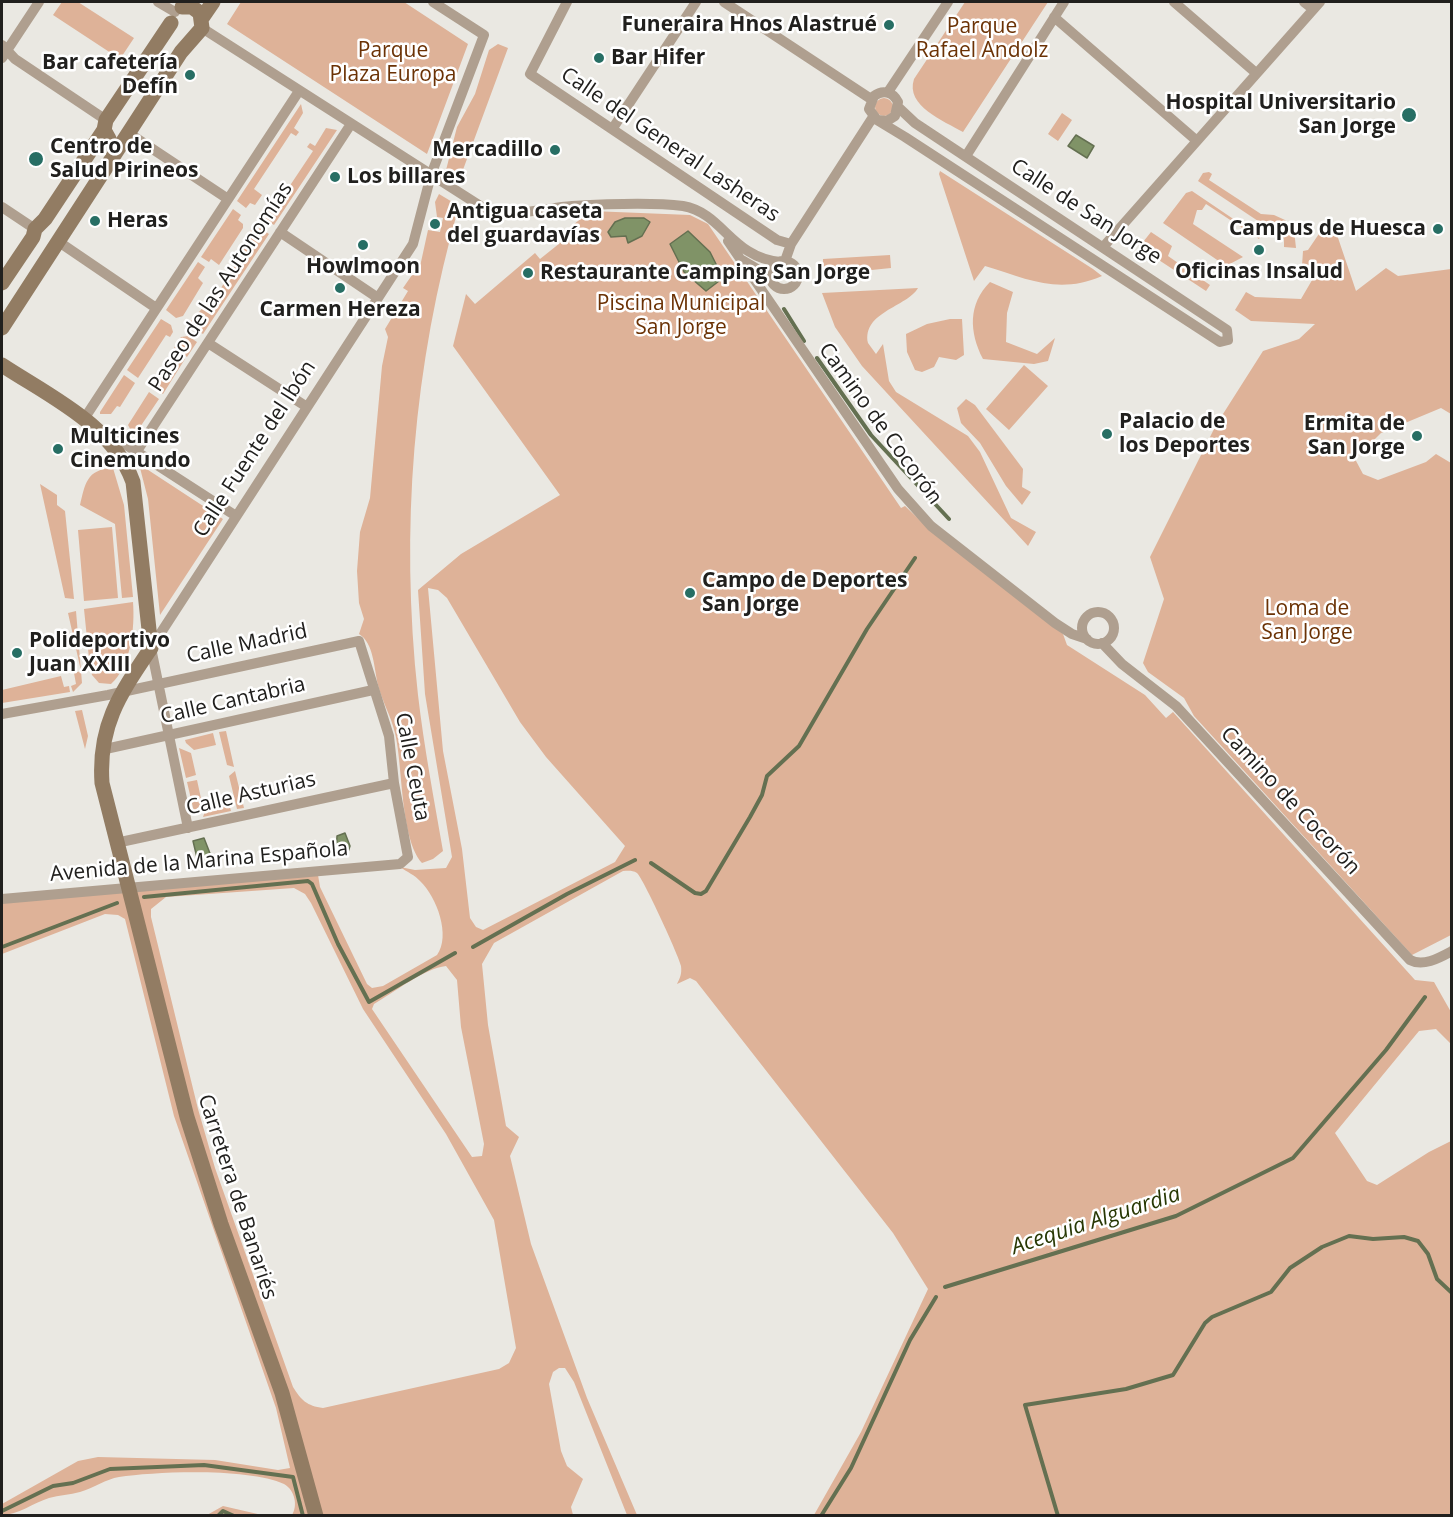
<!DOCTYPE html>
<meta charset="utf-8">
<style>
body{margin:0}
#map{position:relative;width:1453px;height:1517px;overflow:hidden;background:#eae8e2;font-family:"Open Sans",sans-serif}
canvas{display:block}
.frame{position:absolute;inset:0;border:3px solid #21201e;pointer-events:none}
</style>
<div id="map">
<canvas width="1453" height="1517"></canvas>
<div class="frame"></div>
</div>
<script>
const context = document.querySelector('canvas').getContext('2d');
context.lineJoin = 'round';
function fillPath(path, color) { context.fillStyle = color; context.fill(path, 'evenodd'); }
function strokePath(path, color, width, dash) { context.strokeStyle = color; context.lineWidth = width; context.lineCap = dash ? 'butt' : 'round'; context.setLineDash(dash || []); context.stroke(path); }
function write(font, color, halo, rows, align = 'center') {
  context.font = font + ' "Open Sans",sans-serif'; context.lineWidth = 5; context.setLineDash([]); context.textBaseline = 'middle'; context.strokeStyle = halo; context.fillStyle = color; for (const [text, x, y, turn = 0] of rows) {
    context.save(); context.translate(x, y); context.rotate((+turn || 0) * Math.PI / 180); context.textAlign = isNaN(turn) ? turn : align; if (halo) context.strokeText(text, 0, 0); context.fillText(text, 0, 0); context.restore();
  }
}
const green = new Path2D(`
 M62 2H78L134 38 120 59 53 15Z
 M241 2H404L468 44 427 154 227 24Z
 M965 2H1048L963 132C944 121 905 106 914 79Z
 M498 44 508 48 457 186 444 178 457 127 475 94 489 50Z
 M875 107a9 9 0 1 1 18 0a9 9 0 1 1-18 0Z
 M301 104 303 113 294 128 299 132 296 136 291 133 254 189 262 195 255 205 250 203 246 208 237 201Z
 M1062 113 1072 120 1058 141 1048 134Z
 M326 128 337 130 274 225 265 219 268 214 264 211 271 201 277 205 313 151 307 147 310 143 315 146Z
 M940 171 1093 269 1102 276C1058 295 1028 279 985 266L974 281 939 174Z
 M1209 172 1212 174 1209 180 1261 214 1274 215 1285 220 1294 230 1296 248 1284 247V239L1277 228 1264 225 1198 181 1203 173Z
 M1192 191 1260 237 1259 239 1206 204 1202 210H1197L1193 224 1243 257 1226 266 1163 223 1186 193Z
 M439 194 459 206C413 366 400 529 418 695 424 747 434 799 443 851L433 859 422 863C400 838 403 766 395 733 391 716 382 701 378 685 374 669 374 643 359 634L364 619 359 603 357 571 360 532 370 498 382 366 388 337 385 329 408 291 403 288 421 262 428 230 440 232 443 218 437 217 435 202Z
 M233 209 241 215 238 220 243 224V228L219 265 211 259 209 262 201 257Z
 M591 211 690 215 708 224 901 508 905 506 929 529 1063 634 1067 645 1145 695 1166 718 1173 712 1415 980 1434 982 1451 1012V1044L1436 1029 1419 1031 1335 1133 1367 1181 1377 1185 1429 1152 1451 1141V1515H814L861 1432 928 1289 893 1233 696 981 690 978 677 984C680 978 682 974 681 966 679 956 643 878 637 873 632 870 628 871 623 871L494 943 482 964 488 1025 506 1126 519 1137 510 1156 531 1244 587 1398 637 1515H627L574 1382 565 1368H559L553 1372 549 1384 561 1451 567 1466 583 1479 571 1507 573 1515H292C298 1506 295 1490 284 1484 251 1468 157 1471 119 1477 106 1479 94 1488 80 1492 70 1495 59 1495 49 1498 33 1503 18 1515 2 1515V1504L78 1461 98 1457 215 1460 278 1470 290 1468 276 1408 174 1116 125 919 118 915 105 914 2 954V902L318 875 320 887 367 984 372 988 383 986 437 955C451 936 437 897 420 881 415 875 407 872 400 867L415 870 446 868 452 857 425 694 418 590 461 554 560 495 453 346 466 294 475 304 535 253 540 259 565 239 561 234ZM428 588 438 590 447 598 520 722 546 757 625 846 615 862 483 930 476 927 470 918 462 849 443 751ZM294 888 305 894 311 903 363 1009 446 1134 494 1220 516 1348 509 1363 499 1369 323 1408C307 1406 301 1400 293 1387L215 1168 198 1109 151 917V909L166 897ZM446 966 457 980 461 1027 484 1144 482 1156 472 1157 372 1009 374 1004C393 993 425 968 446 966Z
 M1327 222 1334 226 1356 291 1386 268 1398 276 1451 269V414L1441 408 1381 433 1355 459 1363 474 1378 480 1426 462 1436 454 1451 463V935L1412 955 1194 716 1184 698 1148 672 1143 663 1164 599 1150 557 1216 425 1263 351 1299 339 1315 324 1251 321 1235 310 1246 292 1255 297 1301 299 1315 275 1302 266 1303 251 1308 250Z
 M260 228 269 234 203 334 193 328 191 321 207 303 211 304 241 256 245 240 252 229 256 232Z
 M1151 232 1172 246 1168 256 1210 285 1206 291 1139 247Z
 M890 255 891 268 823 275V259Z
 M198 262 205 267 198 278 203 283 183 316 176 318 166 310Z
 M990 282 1013 292 1007 313 1006 342 1037 354 1055 338 1048 361 1034 364 983 359C969 332 968 304 990 282Z
 M918 288C907 307 862 312 868 343L876 354 883 344 889 381 896 392 968 436 980 452 1011 518 1036 532 1028 546 862 366 835 327 822 293Z
 M161 319 171 325 173 332 170 337 166 335 138 378 127 370Z
 M950 319H962L964 355 956 360 939 357 934 367 922 372 915 370 907 352 906 334 927 324Z
 M188 336 197 342 187 357 174 348 181 337Z
 M175 352 185 359 163 394 153 387Z
 M1024 365 1048 386 1009 430 986 409Z
 M124 375 135 383 120 407 117 406 111 414H100V412Z
 M149 392 159 399 134 436 128 425Z
 M966 399 975 405 1023 469 1022 487 1031 492 1022 505 1006 486 980 443 961 423 957 408Z
 M139 464 223 519 160 615 148 499Z
 M113 468 124 505 133 597 122 598 115 524 80 505C85 485 86 469 113 468Z
 M40 484 57 495V505L65 511 74 599 65 598Z
 M112 527 118 598 84 601 78 530Z
 M133 602C135 628 131 666 111 684L99 683 92 675 90 668 84 609Z
 M76 611 82 683 73 692 71 686 76 684 74 673 81 671 68 613Z
 M61 676 64 687 69 686 70 692 2 703V690Z
 M82 710 88 736 85 749 75 711Z
 M226 731 234 767 227 765 219 732Z
 M213 733 216 745 194 750 186 743 185 740Z
 M179 748 191 753 196 775 186 778Z
 M235 771 244 808 237 809 229 776Z
 M197 780 202 803 194 812 187 782Z
 M228 800 231 811 203 817 207 805Z
 M223 1506 262 1515H207Z`);
const water = new Path2D(`
 M1076 135 1094 146 1087 158 1068 146Z
 M625 218H644L650 222 642 236 628 243 626 236 611 237 608 232 615 222Z
 M688 231 710 252 723 278 706 291 684 272 670 244Z
 M345 833 350 846 347 855 336 856 337 836Z
 M204 838 211 856 209 859 198 862 193 841Z`);
const stream = new Path2D(`
 M784 309 804 341
 M817 358 871 435 949 519
 M651 863 695 893 701 894 706 891 750 817 762 795 767 776 799 746 867 629 915 558
 M144 897 308 881 312 884 338 944 369 1002 455 953
 M2 947 117 903
 M473 947 567 894 635 860
 M945 1287 1176 1216 1293 1158 1386 1050 1425 997
 M2 1511 53 1486 73 1483 110 1469 204 1465 293 1477 303 1516
 M218 1516 223 1511 234 1516
 M821 1516 851 1468 910 1340 936 1297
 M1058 1516 1025 1405 1126 1389 1173 1375 1205 1323 1212 1317 1271 1292 1290 1268 1322 1247 1349 1236 1373 1239 1404 1237 1418 1241 1428 1254 1437 1279 1452 1293`);
const street = new Path2D(`
 M158 2 175 12
 M567 2 530 74 777 240 791 244
 M724 2 871 99
 M1174 2 1256 73
 M1304 2 1313 9
 M1054 17 1197 141
 M202 28 485 209C513 218 544 208 572 206 604 204 653 202 683 206 723 213 731 257 780 262
 M2 45 15 59 106 120
 M2 58 39 2
 M888 92 948 2
 M877 120 887 121 895 116 898 102C893 92 883 89 874 96L869 109 877 120 905 137 1220 342 1228 340 1227 330 915 123 898 107
 M613 128 696 2
 M130 134 228 199
 M966 156 1064 2
 M2 207 35 229
 M280 232 378 298
 M728 241 898 489 931 526 1055 623 1072 634 1087 639
 M59 242 156 308
 M1104 246 1320 2
 M742 260 771 277
 M785 261 791 244 873 117
 M770 275a14 14 0 1 1 28 0a14 14 0 1 1-28 0Z
 M208 343 307 407
 M89 422 84 419 299 91
 M103 430 236 516
 M129 472 131 461 137 451 351 124
 M1082 628a16 16 0 1 1 32 0a16 16 0 1 1-32 0Z
 M1102 643 1122 664 1176 706 1410 960C1423 967 1439 958 1452 951
 M2 714 108 695 359 641 389 736 394 783 408 857 400 864 2 899
 M101 750 373 690
 M188 828 151 648 413 244 431 175 484 35 433 2
 M116 843 394 783`);
const secondary = new Path2D(`
 M202 18 213 2
 M109 139 104 130 106 120 171 23
 M2 283 33 237 35 229 45 219 104 130
 M2 328 181 52 202 28 200 13 192 7H182
 M2 365C49 396 113 425 133 482L151 648C120 694 98 725 102 783L187 1117 221 1224 282 1393 316 1516`);
const markers = [
 [889,25,6,"#276e64"],
 [599,58,6,"#276e64"],
 [190,75,6,"#276e64"],
 [1409,115,8,"#276e64"],
 [555,150,6,"#276e64"],
 [36,159,8,"#276e64"],
 [335,177,6,"#276e64"],
 [95,221,6,"#276e64"],
 [435,224,6,"#276e64"],
 [1438,229,6,"#276e64"],
 [363,245,6,"#276e64"],
 [1259,250,6,"#276e64"],
 [528,273,6,"#276e64"],
 [340,288,6,"#276e64"],
 [1107,434,6,"#276e64"],
 [1417,436,6,"#276e64"],
 [58,449,6,"#276e64"],
 [690,593,6,"#276e64"],
 [17,653,6,"#276e64"]
];
const poiNames = [
 ["Funeraira Hnos Alastrué",877,25,"right"],
 ["Bar Hifer",611,58],
 ["Bar cafetería",178,63,"right"],
 ["Defín",178,87,"right"],
 ["Hospital Universitario",1396,103,"right"],
 ["San Jorge",1396,127,"right"],
 ["Centro de",50,147],
 ["Salud Pirineos",50,171],
 ["Mercadillo",543,150,"right"],
 ["Los billares",347,177],
 ["Antigua caseta",447,212],
 ["del guardavías",447,236],
 ["Heras",107,221],
 ["Campus de Huesca",1426,229,"right"],
 ["Howlmoon",363,267,"center"],
 ["Oficinas Insalud",1259,272,"center"],
 ["Restaurante Camping San Jorge",540,273],
 ["Carmen Hereza",340,310,"center"],
 ["Palacio de",1119,422],
 ["los Deportes",1119,446],
 ["Ermita de",1405,424,"right"],
 ["San Jorge",1405,448,"right"],
 ["Multicines",70,437],
 ["Cinemundo",70,461],
 ["Campo de Deportes",702,581],
 ["San Jorge",702,605],
 ["Polideportivo",29,641],
 ["Juan XXIII",29,665]
];
const parkNames = [
 ["Parque",982,27],
 ["Rafael Andolz",982,51],
 ["Parque",393,51],
 ["Plaza Europa",393,75],
 ["Piscina Municipal",681,304],
 ["San Jorge",681,328],
 ["Loma de",1307,609],
 ["San Jorge",1307,633]
];
const streetNames = [
 ["Calle del General Lasheras",670,145,34],
 ["Calle de San Jorge",1086,212,33],
 ["Paseo de las Autonomías",221,287,-57],
 ["Camino de Cocorón",880,424,54],
 ["Calle Fuente del Ibón",255,449,-57],
 ["Calle Madrid",247,644,-12],
 ["Calle Cantabria",233,701,-13],
 ["Calle Ceuta",412,767,79],
 ["Calle Asturias",251,794,-13],
 ["Camino de Cocorón",1290,801,47],
 ["Avenida de la Marina Española",199,862,-5],
 ["Carretera de Banariés",237,1197,72]
];
const waterNames = [
 ["Acequia Alguardia",1096,1221,-18]
];
fillPath(green, '#deb298');
fillPath(water, '#809367');
strokePath(water, '#647051', 1.5);
strokePath(stream, '#647051', 4);
strokePath(street, '#af9f8f', 10);
strokePath(secondary, '#927c63', 15);
for (const [x, y, r, color] of markers) { const dot = new Path2D(); dot.arc(x, y, r, 0, 2 * Math.PI); context.fillStyle = color; context.fill(dot); strokePath(dot, '#fff', 2); }
write('bold 21px', '#21201e', '#fff', poiNames, 'left');
write('21px', '#6b3205', '#fff', parkNames);
write('21px', '#21201e', '#fff', streetNames);
write('italic 22px', '#283804', '#fff', waterNames);
</script>
